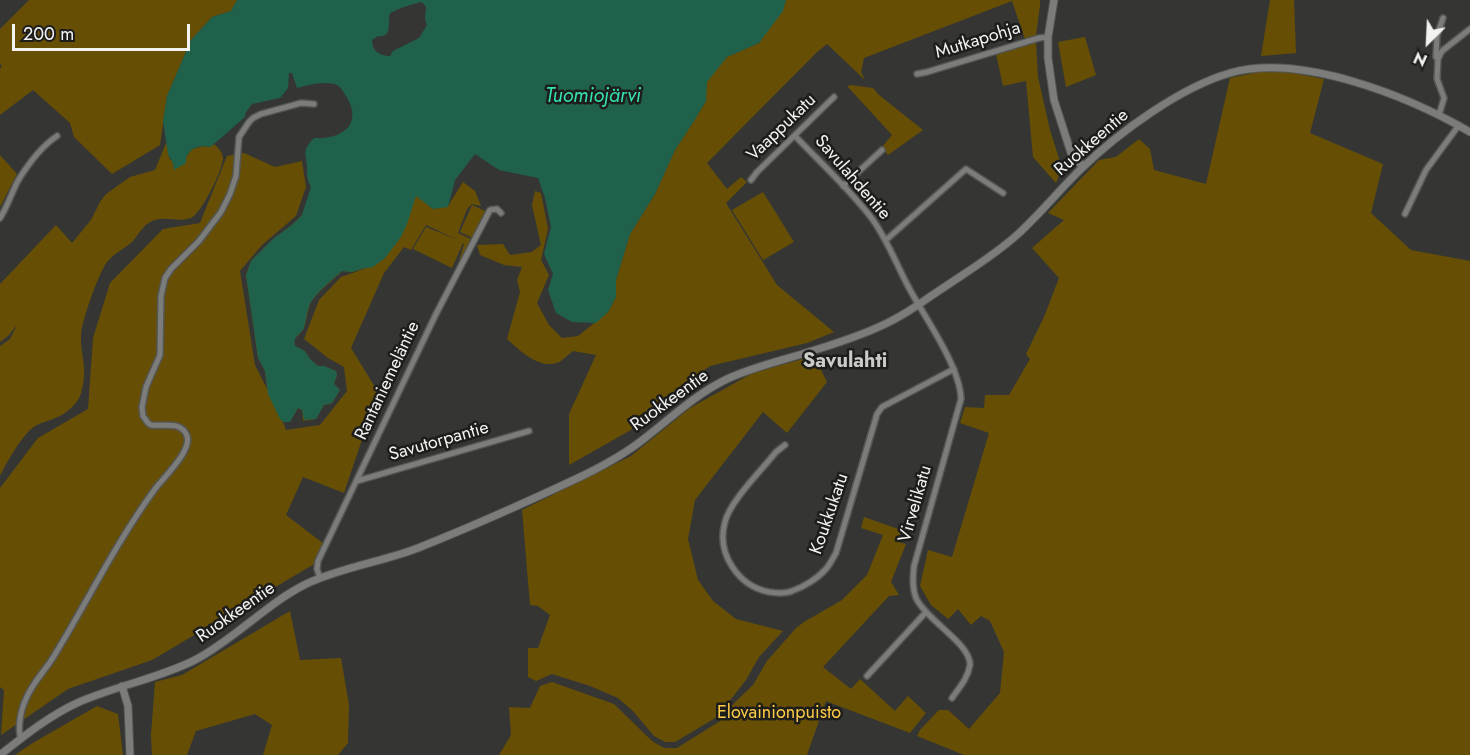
<!DOCTYPE html>
<meta charset="utf-8">
<style>
body{margin:0}
#map{position:relative;width:1470px;height:755px;overflow:hidden;background:#353633;font-family:Jost,sans-serif}
canvas{display:block}
.north{position:absolute;left:1398px;top:12px;width:60px;height:60px;-webkit-text-stroke:4px #1d1d1c;paint-order:stroke;rotate:204deg;font-size:16px;font-weight:700;line-height:24px;text-align:center;color:#f3f4f2}
.north::after{content:'';display:block;margin:auto;width:21px;height:27px;background:#f3f4f2;clip-path:polygon(50% 0,100% 100%,50% 72%,0 100%)}
.scale{position:absolute;left:12px;top:24px;width:178px;height:27px;box-sizing:border-box;border:3px solid #f3f4f2;border-top:0;padding-left:8px;font-size:18px;line-height:21px;white-space:nowrap;color:#f3f4f2;-webkit-text-stroke:4px #1d1d1c;paint-order:stroke}
</style>
<div id="map">
<canvas width="1470" height="755"></canvas>
<div class="north">N</div>
<div class="scale">200 m</div>
</div>
<script>
const context = document.querySelector('canvas').getContext('2d');
context.lineJoin = 'round';
function fillPath(path, color) { context.fillStyle = color; context.fill(path, 'evenodd'); }
function strokePath(path, color, width, dash) { context.strokeStyle = color; context.lineWidth = width; context.lineCap = dash ? 'butt' : 'round'; context.setLineDash(dash || []); context.stroke(path); }
function write(font, color, halo, rows, align = 'center') {
  context.font = font + ' Jost,sans-serif'; context.lineWidth = 5; context.setLineDash([]); context.textBaseline = 'middle'; context.strokeStyle = halo; context.fillStyle = color; for (const [text, x, y, turn = 0] of rows) {
    context.save(); context.translate(x, y); context.rotate((+turn || 0) * Math.PI / 180); context.textAlign = isNaN(turn) ? turn : align; if (halo) context.strokeText(text, 0, 0); context.fillText(text, 0, 0); context.restore();
  }
}
const green = new Path2D(`
 M29 0H237L231 11 212 17 191 40 167 96 160 145 112 174 74 137 70 123 33 90 0 115V69L2 66 0 64V29Z
 M786 0H1040V5L1036 36 1025 39 1012 1 864 58 861 72 865 80 827 44 816 53 707 163 727 189 741 177 747 182 726 203 777 285 834 332 807 343 710 366 667 396 631 430 569 465V414L596 355 573 351C569 354 565 358 561 361 542 372 520 351 507 339L520 292 517 280 522 267 504 265 480 255 477 245 503 244 510 255 532 252 541 245 532 205 535 191 541 193 548 229 541 260 549 275 537 303 549 325 562 338 578 336 608 312 616 297V280L630 234 655 194 675 150 694 121 706 101V82L727 57 759 43 782 11Z
 M1270 0H1294L1296 53 1261 56Z
 M1085 37 1096 75 1066 87 1058 42Z
 M1036 42 1038 77 1050 130 1062 168 1056 183 1033 157 1026 81 1003 86 996 54Z
 M1259 72H1287L1324 79 1310 133 1383 164 1371 213 1411 250 1470 261V755H964L917 736 920 730 939 710H948L969 729 1000 693 1004 652 990 621 981 616 971 625 958 609 948 619 931 605 920 586 928 550 952 557 989 433 960 423 965 407 984 408 985 395H1009L1030 359 1026 354 1044 317 1059 278 1032 248 1064 220 1048 213 1099 160 1116 157 1139 139 1150 149 1154 170 1206 184 1230 78Z
 M851 85 873 88 879 95 923 130 888 155 882 147 892 135 847 86Z
 M167 141 169 158 174 163 173 167 185 161 186 157 192 149 204 146 210 147 214 144C219 149 223 152 223 159 222 171 201 214 191 218 176 224 158 211 143 228 139 232 136 238 132 242 124 249 113 254 107 262 99 272 81 323 81 335 80 353 87 366 83 385 82 389 81 395 79 398 74 407 64 415 55 418 49 421 43 422 37 425 24 431 7 462 0 476V346L10 339 17 325 8 336 0 342V284L56 225 72 243 91 220 100 202 106 194 130 177 155 170Z
 M244 153 275 167 302 161 306 187 296 216 262 245 240 271 255 365 267 389 265 371 258 358 246 275 251 261 273 239 292 225 302 215 416 195 433 209 448 206 463 182 475 191 481 206 472 204 467 209 458 233 471 239 470 244 457 268 464 244 463 243 452 268 413 249 426 227 458 240 426 225 411 250 404 247 384 273 351 348 378 392 344 493 303 477 286 515 324 544 316 563 152 660 68 689 1 735 4 690 0 687V488L38 438 88 409 93 338 110 283 163 229 200 223 227 156ZM367 268 341 277 319 300 304 339 328 358 344 367 347 391 320 425 286 430 283 422H290L298 408 302 410 303 421 316 419 324 405 332 403 340 390 334 384 337 375 336 371 324 366H318L310 359 305 351 295 346 294 341C296 336 300 334 303 330 306 326 307 310 311 302 317 292 333 280 342 271L352 272Z
 M0 155 17 174 0 207Z
 M763 192 794 242 763 260 732 210Z
 M472 205 485 211 473 238 460 232Z
 M814 356 827 382 787 433 763 412 695 500 688 539 698 580 713 601 736 619 783 631 759 657 746 680 717 717 675 742H665L654 736 633 711 618 698 590 686 552 674 536 681 528 677V648H538L550 615 538 606 530 605 522 510 631 456 690 408 753 373Z
 M864 517 901 530 898 542 906 544 891 582 899 595 889 596 823 667 851 689 860 679 895 711 908 696 926 713 910 733 826 701 807 755H499L511 735 509 707 530 708 540 686 552 682 614 704 652 741 664 748H677L720 721 730 707 753 685 767 661 796 628 804 622 842 600 867 575 883 535 861 528Z
 M290 611 300 660 341 658 349 705 348 743 338 755H263L272 725 255 714 196 731 187 755H152L151 735 155 682 182 675Z
 M97 706 118 714 123 755H15L31 744Z`);
const water = new Path2D(`
 M237 0H786L783 11 759 43 727 57 707 82 706 101 694 121 675 150 655 194 630 234 616 280V297L608 312 596 323 572 322 556 313 548 290 553 274 544 254 551 227 545 198 538 178 499 170 475 154 455 180 448 207 433 209 416 196 407 224 401 237 385 258 373 267 361 269 352 272 342 271C332 280 318 291 311 302 306 310 306 325 303 330 298 336 293 337 295 346L305 351 310 359 318 366H324L336 371 337 375 334 384 340 390 332 403 324 405 316 419 304 420 302 410 298 408 290 422H283L280 419 268 394 265 371 258 358 246 275 251 261 273 239 292 225 302 215 311 187C307 180 307 175 307 167 306 151 302 151 314 138 344 140 365 122 344 93 342 89 339 85 334 84 322 81 308 85 297 88L292 73H289L288 88 280 98 252 104 246 112 245 117 214 144 210 147C198 144 185 150 186 163L174 170 173 163 168 154 163 121 167 96 191 40 212 17 231 11ZM420 2 423 3 426 7 425 19 427 25 419 38 393 51 390 56C380 56 372 51 372 40L378 36C393 38 387 23 390 13L401 8Z`);
const minor = new Path2D(`
 M1438 59 1436 57 1437 36 1443 18
 M917 74 927 72 1039 38 1048 37
 M1439 115 1444 98 1437 79 1438 59 1442 51 1470 29
 M795 136C820 162 848 188 870 216 887 238 896 264 909 288 925 318 960 366 961 399L914 566C913 577 912 588 916 598 927 621 971 644 970 665 968 678 959 688 952 698
 M751 180 757 172 834 97
 M843 186 882 150
 M1405 214 1426 170 1459 125
 M0 218C8 206 12 191 19 179 29 163 42 146 57 136
 M886 240 966 169 1003 193
 M785 445 776 452C762 470 730 501 725 522 716 553 738 586 769 592 776 593 785 594 792 591 804 587 818 578 826 569 830 564 833 558 836 553L877 414 882 407 954 369
 M357 481 529 431
 M320 578 317 569 318 561 436 314 490 210 497 209 501 213
 M867 676 926 612
 M21 739C17 728 21 709 26 699 31 686 40 676 48 665 54 657 58 649 63 641 93 590 120 537 155 489 164 477 192 451 187 436 181 420 163 427 151 425L148 423 143 416 142 407 146 387 160 355 161 296 165 278 171 269 199 241 221 212 230 194 236 176 239 137 249 122 253 118 261 114 301 103 314 104`);
const tertiary = new Path2D(`
 M1054 0 1048 37V58L1054 100 1073 159 1084 166
 M122 686 128 706 130 755
 M0 755C24 736 49 716 77 703 115 686 157 679 195 660 235 639 266 604 306 584 342 567 382 562 418 548 473 526 527 502 580 477 603 466 625 454 645 438 672 417 696 394 727 379 755 366 785 360 815 350 841 342 869 333 893 320 911 311 926 299 943 288 968 271 995 255 1018 234 1041 213 1060 189 1082 168 1119 132 1181 87 1230 73 1301 53 1408 96 1470 132`);
const streetNames = [
 ["Mutkapohja",978,41,-17],
 ["Vaappukatu",782,128,-44],
 ["Ruokkeentie",1092,143,-41],
 ["Savulahdentie",852,178,49],
 ["Rantaniemeläntie",388,381,-65],
 ["Ruokkeentie",670,401,-36],
 ["Savutorpantie",439,442,-16],
 ["Virvelikatu",916,504,-74],
 ["Koukkukatu",830,514,-71],
 ["Ruokkeentie",236,613,-35]
];
const parkNames = [
 ["Elovainionpuisto",779,714]
];
const waterNames = [
 ["Tuomiojärvi",593,97]
];
const neighbourhoodNames = [
 ["Savulahti",845,362]
];
fillPath(green, '#664f05');
fillPath(water, '#20614c');
strokePath(minor, '#545653', 8);
strokePath(tertiary, '#545653', 9);
strokePath(minor, '#7c7d7a', 5);
strokePath(tertiary, '#7c7d7a', 7);
write('18px', '#f3f4f2', '#1d1d1c', streetNames);
write('18px', '#fdcc47', '#1d1d1c', parkNames);
write('italic 20px', '#34e2b1', '#1d1d1c', waterNames);
write('bold 20px', '#caccc8', '#1d1d1c', neighbourhoodNames);
</script>
